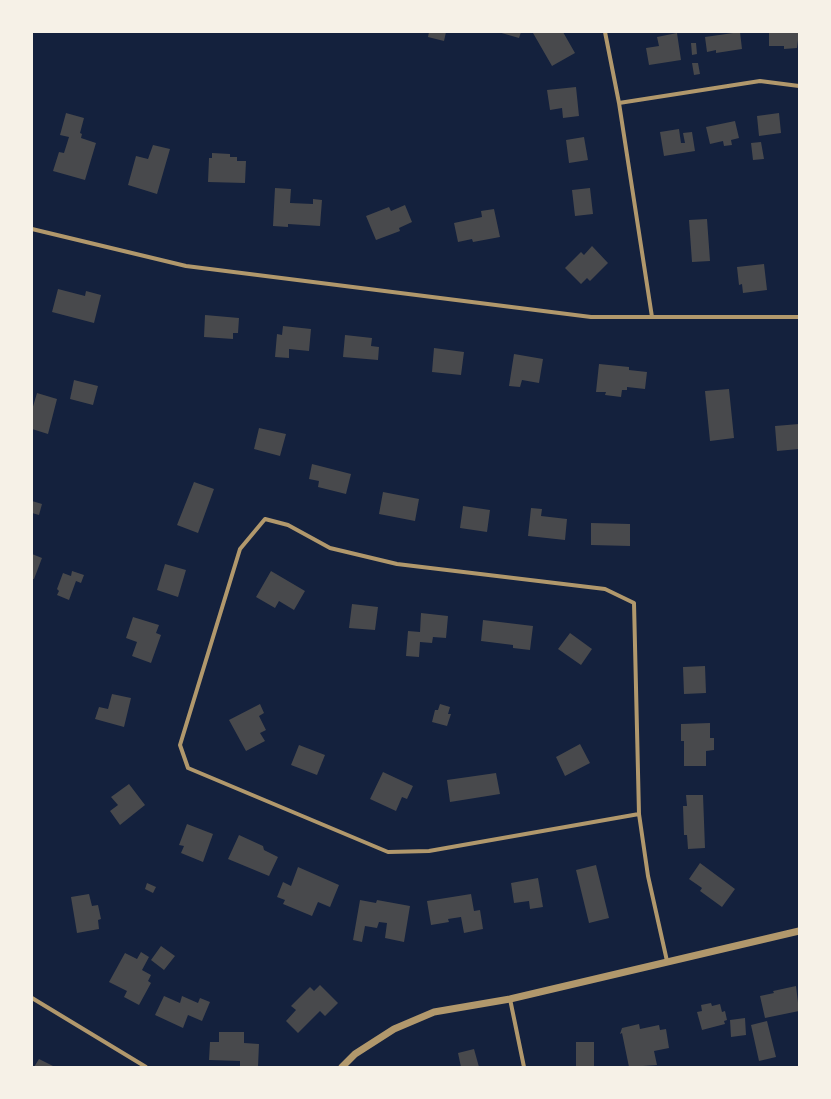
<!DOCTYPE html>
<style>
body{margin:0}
#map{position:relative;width:831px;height:1099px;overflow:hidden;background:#14213d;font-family:"PT Serif",serif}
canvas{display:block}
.frame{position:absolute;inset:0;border:33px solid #f6f1e7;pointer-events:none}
</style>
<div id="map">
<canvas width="831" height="1099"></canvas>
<div class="frame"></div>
</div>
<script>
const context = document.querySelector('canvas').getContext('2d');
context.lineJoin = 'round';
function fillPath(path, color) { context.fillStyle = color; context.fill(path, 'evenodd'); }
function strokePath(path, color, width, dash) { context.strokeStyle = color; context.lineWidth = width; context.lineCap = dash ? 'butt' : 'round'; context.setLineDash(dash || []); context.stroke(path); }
const building = new Path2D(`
 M429 32H446L444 41 428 37Z
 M498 32H521L519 38Z
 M563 32 575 53 552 66 533 33Z
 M740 32 742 49 716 53V50L707 52 705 37Z
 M769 32H799L797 48 784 49V46H769Z
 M677 33 681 60 649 65 646 48 659 46 657 37Z
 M691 43H696L697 54 692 55Z
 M692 63H698L700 74 694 75Z
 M576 87 579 116 563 118 562 108 550 110 547 90Z
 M66 113 84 118 80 133 82 134 81 138 96 143 85 180 53 171 59 152 64 153 69 137 60 135Z
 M779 113 781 133 759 136 757 116Z
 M735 121 739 138 731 140 732 145 724 146 723 141 710 144 706 127Z
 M679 129 681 143H685L683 133 692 132 695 151 664 156 660 132Z
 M584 137 588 160 569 163 566 140Z
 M761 142 764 159 753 160 751 143Z
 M153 145 170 149 157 194 128 185 136 156 148 159Z
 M212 153 230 154V157H237V161H246L245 183 208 182 209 158H212Z
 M275 188 291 189 290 203 313 204V199L322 200 320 226 288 224V227L273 226Z
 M590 188 593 214 575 216 572 190Z
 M405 205 412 222 399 228 400 231 376 240 366 216 389 207 391 211Z
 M494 209 500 237 473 242 472 239 458 242 454 223 482 217 481 211Z
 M707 219 710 261 692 262 689 220Z
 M592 246 608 263 590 281 587 278 581 284 565 268 581 252 584 255Z
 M764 264 767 290 743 293 742 284 739 285 737 267Z
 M58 289 85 296 86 291 101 295 94 323 52 312Z
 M205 315 239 318 238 333H233V339L204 337Z
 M283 326 311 329 309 351 289 349V358L275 357 277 334 282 335Z
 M345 335 372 338 371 346 379 347 378 360 343 357Z
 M434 348 464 352 461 375 432 372Z
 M514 354 543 359 539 383 522 380 520 387 509 386Z
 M599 364 629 367V370L647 372 645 389 627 387V390H622L621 397 605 395 606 392H596Z
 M74 380 98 386 93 405 70 399Z
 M729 389 734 438 710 441 705 391Z
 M37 393 57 399 48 434 32 429V410Z
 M799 424V449L777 451 775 426Z
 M259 428 286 434 280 456 254 449Z
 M312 464 351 474 346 494 318 487 319 481 309 479Z
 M194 482 214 489 198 533 177 525Z
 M383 492 419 499 415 521 379 514Z
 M32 501 42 504 39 515 32 513Z
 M463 506 490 510 487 532 460 528Z
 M531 508 542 509 541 516 567 519 565 540 528 536Z
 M591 523 630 524V546L591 545Z
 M32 554 42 558 34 579H32Z
 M165 564 186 570 178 597 157 590Z
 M72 571 84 575 81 583 76 581 69 600 57 595 59 591 57 589 63 573 71 576Z
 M271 571 305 591 294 610 279 601 275 608 256 597Z
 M352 604 378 607 375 630 349 628Z
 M421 613 448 616 446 638 433 637 432 643 420 642 419 657 406 656 408 631 420 632Z
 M133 617 159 625 156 633 161 635 151 663 132 656 137 642 126 638Z
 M483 620 533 626 530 650 513 648V645L481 641Z
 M570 633 592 649 581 665 558 649Z
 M705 666 706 693 684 694 683 667Z
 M112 694 131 698 124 727 95 719 99 707 108 709Z
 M260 704 264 713 259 716 266 730 260 733 265 741 246 751 229 720Z
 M440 704 450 707 448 714H451L447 726 432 722 435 710H438Z
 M710 723V738H714V750L706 751V766H684V741H681V724Z
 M580 744 590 763 565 776 556 757Z
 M299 745 325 755 317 775 291 765Z
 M383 772 413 786 407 799 402 797 396 811 370 799Z
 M496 773 500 794 450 802 447 780Z
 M129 784 145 805 120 825 110 811 118 805 111 797Z
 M686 795H703L705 848 688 849 687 835H684L683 806H687Z
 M187 824 213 834 203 862 181 853 184 846 179 845Z
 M239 835 263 846 264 850 278 857 269 876 228 859Z
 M700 863 735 889 722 907 700 891 702 888 689 879Z
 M596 865 609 918 589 923 576 870Z
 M298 867 339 885 330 907 318 902 312 916 283 904 285 900 277 897 283 882 291 886Z
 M538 878 543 907 530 909 529 901 514 903 511 883Z
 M147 883 156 887 153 893 145 889Z
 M89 894 92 906 98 905 101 919 98 920 99 929 77 933 71 897Z
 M471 894 474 911 480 910 483 929 464 933 461 917 448 919 449 922 431 925 427 901Z
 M360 900 376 903 377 900 410 906 404 942 385 938 387 923 379 922 377 928 365 926 362 942 353 940Z
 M161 946 175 956 164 970 151 960Z
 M141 952 149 957 142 970 151 975 148 981 151 983 139 1005 124 997 127 991 109 982 125 953 137 959Z
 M320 985 338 1003 325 1016 320 1011 298 1033 286 1021 296 1010 291 1006 310 987 314 991Z
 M796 986 799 1011 765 1018 760 996 774 993 773 991Z
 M164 996 180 1003 182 996 198 1003 200 998 210 1002 202 1021 188 1015 183 1028 155 1015Z
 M711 1003 712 1006 720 1004 722 1012 725 1011 727 1020 724 1021 725 1024 702 1030 697 1012 702 1011 701 1005Z
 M745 1018 746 1035 731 1037 730 1020Z
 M767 1021 776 1057 759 1061 751 1025Z
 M639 1024 640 1029 659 1025 660 1030 666 1029 669 1048 654 1051 657 1065 629 1067 622 1033 620 1034 622 1028Z
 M219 1032H244V1043L259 1044 258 1067H240V1061L209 1060 210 1042H219Z
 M576 1042H594V1067H576Z
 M474 1049 479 1067H461L458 1053Z
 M39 1059 55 1067H34Z`);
const minor = new Path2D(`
 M605 32 619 103 652 317
 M619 103 760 81 799 86
 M32 229 186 266 591 317H799
 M265 519 288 525 330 548 397 564 605 589 634 603 639 814 429 851 388 852 188 768 180 745 240 549Z
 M639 814 648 876 667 961
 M32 998 146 1067
 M510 999 524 1067`);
const tertiary = new Path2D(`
 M342 1067 355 1054 394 1029 434 1012 510 999 799 931`);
fillPath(building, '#48494c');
strokePath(minor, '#b1986c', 4);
strokePath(tertiary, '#b1986c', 7);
</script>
